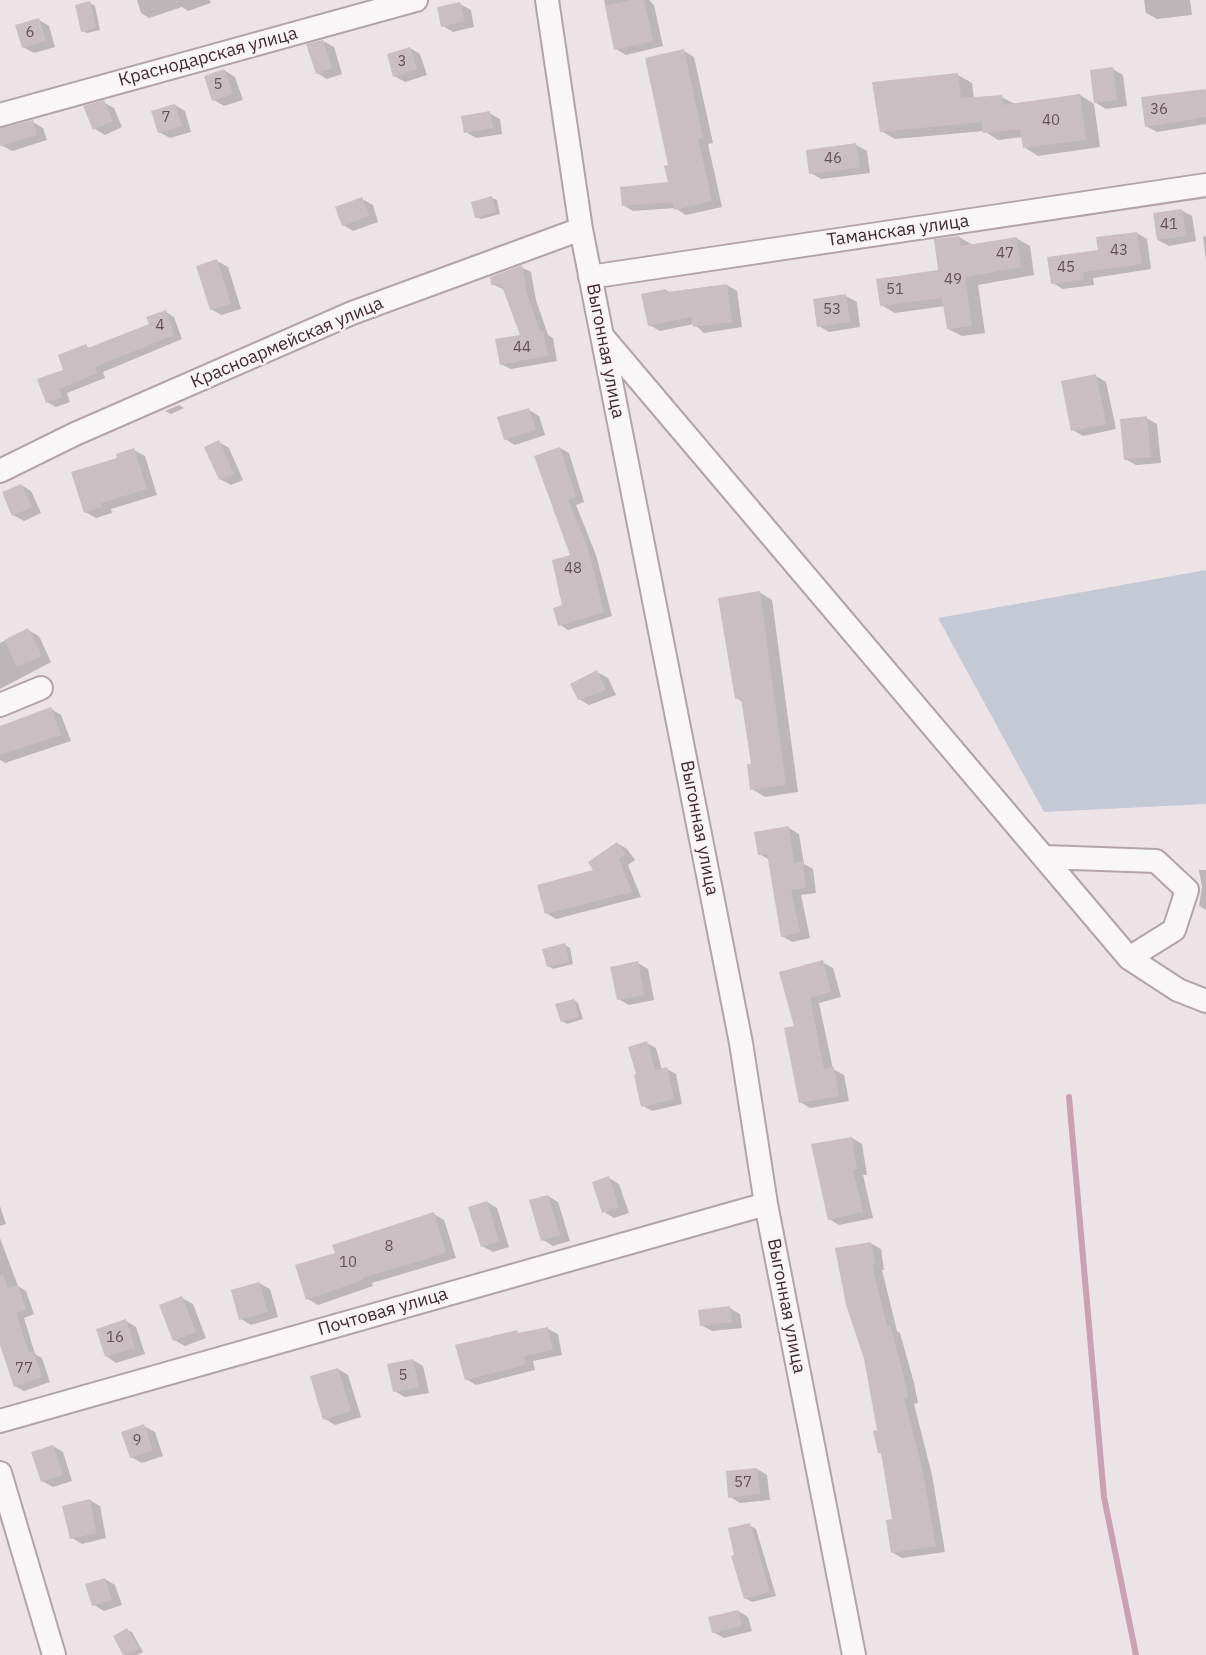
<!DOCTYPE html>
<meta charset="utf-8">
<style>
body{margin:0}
canvas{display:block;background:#ebe3e6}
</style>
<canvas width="1206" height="1655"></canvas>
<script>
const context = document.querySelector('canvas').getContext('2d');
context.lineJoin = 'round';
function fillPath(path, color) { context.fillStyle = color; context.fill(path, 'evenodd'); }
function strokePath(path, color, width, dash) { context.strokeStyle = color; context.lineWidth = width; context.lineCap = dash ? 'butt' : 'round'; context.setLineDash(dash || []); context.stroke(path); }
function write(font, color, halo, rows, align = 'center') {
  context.font = font + ' "IBM Plex Sans",sans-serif'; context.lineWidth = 5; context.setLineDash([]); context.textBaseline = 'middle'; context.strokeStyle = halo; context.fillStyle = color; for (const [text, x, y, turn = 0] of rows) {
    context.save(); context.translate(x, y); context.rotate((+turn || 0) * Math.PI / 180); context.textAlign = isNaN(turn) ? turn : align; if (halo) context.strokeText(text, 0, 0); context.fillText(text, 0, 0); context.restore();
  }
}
const green = new Path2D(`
 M1206 570V804L1044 812 938 618Z`);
const shadow = new Path2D(`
 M137 0H210L211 3 188 11 182 7 149 18 141 13Z
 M604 0H649L654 5 663 46 626 55 616 49Z
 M1144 0H1190L1192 15 1157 19 1146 13Z
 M90 3 95 6 100 30 87 33 83 31Z
 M460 4 471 10 474 27 453 32 443 26Z
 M39 20 49 26 55 47 34 53 23 47Z
 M323 41 334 47 342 74 327 79 317 73Z
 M410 48 420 54 427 75 405 82 394 76Z
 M684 51 694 57 713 143 708 144 722 207 686 215 675 208 633 211 623 205 669 184Z
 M1113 69 1123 75 1127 106 1106 109 1096 103Z
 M224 70 235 77 243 100 224 106 214 100Z
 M958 75 972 83 974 99 1001 97 1015 104 1080 95 1094 104 1100 147 1038 156 1024 147 1023 137 998 140 984 131 895 139 881 131Z
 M1206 89V124L1157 132 1146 126Z
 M103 102 114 108 122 127 105 135 95 129Z
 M175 105 185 111 191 132 170 138 159 132Z
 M489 113 500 119 502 134 476 138 466 132Z
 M33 122 43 128 47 140 12 151 1 145 0 129Z
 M856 145 867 151 870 173 821 179 811 173Z
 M492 198 497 200 500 214 481 219 476 217Z
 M362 199 373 205 378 222 353 231 343 225Z
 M1181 210 1192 216 1196 241 1169 246 1158 240Z
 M1137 233 1147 239 1151 269 1093 278 1094 285 1063 289 1053 283 1100 251Z
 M1206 236V261L1203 237Z
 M959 237 973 245 1016 238 1030 246 1034 275 978 285 985 333 962 336 948 329 945 306 895 313 881 305 940 271Z
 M217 261 228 267 241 309 221 315 211 309Z
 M521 267 531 272 536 300 548 335 553 338 557 361 511 369 501 364 522 336 505 290 492 284Z
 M727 285 737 291 742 327 704 333 694 324 660 331 649 325 666 290 671 293Z
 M846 296 857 302 860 327 829 332 819 326Z
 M166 312 174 317 182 339 103 372 105 378 67 393 70 402 56 407 47 402 65 371 86 346 90 348 150 325Z
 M1096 376 1106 382 1116 429 1083 436 1073 430Z
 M179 405 184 408 171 414 165 411Z
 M529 410 539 416 545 435 515 445 505 439Z
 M1146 418 1157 424 1161 463 1136 465 1125 459Z
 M219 442 229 448 243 480 231 485 220 479Z
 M560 448 569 453 584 502 576 505 596 555 612 616 568 630 559 624 572 556Z
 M134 450 145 456 157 495 111 509 112 513 96 518 85 512 119 459Z
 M21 485 31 491 41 513 24 521 13 515Z
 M759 592 772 600 798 792 765 797 752 789 753 765 743 702 736 698Z
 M28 630 39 636 51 662 0 689V643Z
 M597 672 608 678 616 695 589 705 579 699Z
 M50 708 61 715 71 741 5 763 0 760V727Z
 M789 828 799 834 804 864 813 869 816 893 801 895 810 938 792 942 782 936 770 860 759 854Z
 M617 843 627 849 635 860 628 865 641 897 556 919 546 913 596 870Z
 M1199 870H1206V910L1199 906 1202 887Z
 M565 945 570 948 573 964 553 969 548 966Z
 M822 962 833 968 841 997 819 1003 833 1069 844 1075 849 1101 810 1108 800 1102 796 1027Z
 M638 963 648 969 654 1000 629 1005 618 999Z
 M574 1000 578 1003 583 1019 567 1024 562 1021Z
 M647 1043 656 1048 662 1070 667 1069 676 1074 682 1104 652 1111 643 1106Z
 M852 1138 862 1144 867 1175H863L873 1218 839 1225 829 1219Z
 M609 1178 619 1184 629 1213 614 1218 604 1212Z
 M548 1196 558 1202 570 1241 553 1246 543 1240Z
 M487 1202 497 1208 509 1247 493 1252 482 1246Z
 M0 1206 6 1224 0 1226Z
 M434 1214 444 1220 456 1258 372 1283 373 1286 318 1305 308 1299Z
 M0 1238 18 1286 26 1291 34 1314 24 1318 35 1354 42 1358 50 1382 24 1391 15 1386 0 1342Z
 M870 1243 881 1249 884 1270H882L897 1331 900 1333 914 1383 918 1403 914 1404 932 1475 945 1552 902 1558 892 1552 894 1520 883 1455 879 1452Z
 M259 1283 270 1289 278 1317 251 1325 241 1319Z
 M182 1298 193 1304 206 1338 185 1346 174 1340Z
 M730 1308 740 1314 742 1328 712 1331 701 1325Z
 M126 1321 136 1327 145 1354 116 1363 106 1356Z
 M548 1329 558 1334 562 1355 533 1361 535 1370 476 1385 466 1379 517 1332 521 1334Z
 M413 1360 423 1366 429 1393 405 1397 394 1391Z
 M338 1369 348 1375 361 1417 335 1425 325 1419Z
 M144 1426 155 1432 163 1456 142 1463 131 1457Z
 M53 1446 63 1452 72 1481 53 1487 42 1481Z
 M757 1469 767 1475 770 1500 740 1503 730 1497Z
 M90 1500 100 1506 106 1538 82 1544 72 1538Z
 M749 1525 756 1529 776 1596 752 1602 745 1598 736 1556Z
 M105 1579 115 1585 122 1605 104 1611 94 1605Z
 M738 1611 748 1617 752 1631 724 1638 713 1632Z
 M127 1630 132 1632 143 1652 137 1655H125L115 1637Z`);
const stream = new Path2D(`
 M1069 1097 1104 1497 1136 1655`);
const building = new Path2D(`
 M631 0H644L653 41 614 50 605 6Z
 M90 1 96 28 81 32 75 5Z
 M460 2 465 21 441 27 437 7Z
 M39 18 46 41 22 48 15 25Z
 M323 40 332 68 316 74 306 44Z
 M410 47 417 69 393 77 387 54Z
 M684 49 703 138 698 139 712 201 674 210 672 202 622 206 620 187 668 182 664 166 668 165 645 58Z
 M1113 67 1117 100 1094 103 1090 70Z
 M224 69 233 94 212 101 204 76Z
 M958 73 961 98 1002 95 1003 105 1080 94 1086 140 1023 148 1020 129 983 133 982 122 880 132 872 82Z
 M1206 89V117L1145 127 1141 97Z
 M104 100 113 121 93 130 83 106Z
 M175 104 182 126 158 133 151 111Z
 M490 111 493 128 464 133 461 116Z
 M33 120 37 135 0 146V128Z
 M856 143 860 167 809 174 806 150Z
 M492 196 496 212 475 218 471 202Z
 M362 197 369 216 342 226 335 207Z
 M1182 209 1186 236 1157 240 1153 213Z
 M1137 232 1142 264 1083 272 1084 280 1051 284 1047 257 1098 250 1096 237Z
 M959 236 961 246 1017 237 1021 267 965 277 972 326 947 329 942 298 880 306 876 279 938 270 934 239Z
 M217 259 231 304 210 310 196 266Z
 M522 265 527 294 540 331H543L548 356 500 365 495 339 520 335 501 284 491 285 490 277Z
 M727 284 732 322 693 327 691 317 648 326 641 294 666 289 667 292Z
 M846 294 850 322 817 327 813 299Z
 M166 310 174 335 95 367 98 373 59 389 62 397 46 403 37 379 63 370 58 355 86 344 88 348 149 324 146 317Z
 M1096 374 1106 424 1071 431 1061 381Z
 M529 408 536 430 504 440 497 417Z
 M1147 416 1151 457 1124 460 1120 419Z
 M219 440 234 474 219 480 204 447Z
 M560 447 576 497 568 500 588 549 604 612 558 626 553 608 562 605 552 560 570 555 534 456Z
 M134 448 147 489 101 503 102 507 84 513 71 472 117 458 116 454Z
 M21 484 32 507 12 516 2 492Z
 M760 591 786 785 750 790 747 764H751L741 698 735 699 718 598Z
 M28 628 42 656 17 667 4 640Z
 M597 670 606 690 578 700 570 684Z
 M51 707 61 735 0 755V726Z
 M789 826 794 863 803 861 806 888 791 890 800 932 781 937 767 854 758 855 754 832Z
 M617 842 626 854 619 859 632 892 545 914 537 885 593 870 588 862Z
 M565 943 569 962 547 967 542 949Z
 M823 960 831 992 810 998 824 1069 834 1067 839 1096 799 1103 784 1028 794 1026 779 972Z
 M638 961 644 995 617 1000 610 967Z
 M574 999 579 1017 561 1022 555 1004Z
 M647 1041 655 1070 667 1067 674 1099 641 1107 634 1075 636 1074 628 1047Z
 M852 1137 857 1169 853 1170 863 1212 828 1220 811 1144Z
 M609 1176 619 1207 602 1213 592 1182Z
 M548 1195 560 1235 541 1241 529 1200Z
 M487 1201 499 1241 481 1247 468 1207Z
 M434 1212 446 1253 362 1278 363 1280 306 1300 295 1265 335 1253 332 1245Z
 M871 1242 875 1264 872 1265 887 1326 890 1325 904 1376 908 1398H904L922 1468 936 1546 891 1553 886 1520 892 1519 881 1453H878L873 1431 877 1430 864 1359 846 1305 835 1248Z
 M0 1275H3L8 1288 18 1285 26 1310 16 1313 29 1353 33 1351 42 1377 14 1387 0 1345Z
 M259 1282 268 1312 239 1320 231 1290Z
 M182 1296 196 1332 173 1341 159 1305Z
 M730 1306 732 1322 700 1326 698 1310Z
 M126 1319 135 1348 105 1357 96 1329Z
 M548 1327 553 1350 524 1356 526 1365 465 1380 455 1345 517 1330 518 1333Z
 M413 1359 419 1387 393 1392 387 1364Z
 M338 1368 351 1411 323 1420 310 1376Z
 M144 1424 153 1450 130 1458 121 1432Z
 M53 1445 63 1475 41 1482 31 1452Z
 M757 1468 760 1494 728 1498 726 1471Z
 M90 1499 96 1533 70 1539 62 1506Z
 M750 1523 770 1592 744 1599 731 1556 734 1555 728 1528Z
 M105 1578 112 1600 92 1606 85 1584Z
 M738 1610 742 1626 712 1633 708 1617Z
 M127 1628 139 1649 123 1655 113 1636Z`);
const minor = new Path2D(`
 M547 0 581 229 741 1043 766 1204 854 1655
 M0 115 416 0
 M590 277 1206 185
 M603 337 1129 958 1178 990 1206 1001
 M0 471 75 434 352 313 581 229
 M0 705 41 688
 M1045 857 1156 861 1187 890 1174 930 1129 958
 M0 1421 766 1204
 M0 1473 54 1655`);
const numberNames = [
 ["6",30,33],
 ["3",402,62],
 ["5",218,85],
 ["36",1159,110],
 ["7",166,118],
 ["40",1051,121],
 ["46",833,159],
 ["41",1169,225],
 ["43",1119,251],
 ["47",1005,254],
 ["45",1066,268],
 ["49",953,280],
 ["51",895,290],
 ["53",832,310],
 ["4",160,326],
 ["44",522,348],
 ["48",573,569],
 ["8",389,1247],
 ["10",348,1263],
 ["16",115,1338],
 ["77",24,1369],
 ["5",403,1376],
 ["9",137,1441],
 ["57",743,1483]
];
const streetNames = [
 ["Краснодарская улица",208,57,-15],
 ["Таманская улица",898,231,-8],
 ["Красноармейская улица",287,343,-23],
 ["Выгонная улица",605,351,79],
 ["Выгонная улица",699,828,79],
 ["Выгонная улица",786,1306,79],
 ["Почтовая улица",383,1312,-16]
];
fillPath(green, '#c5c8d5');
fillPath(shadow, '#0003');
strokePath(stream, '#caa0b3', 6);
fillPath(building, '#cbbec2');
strokePath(minor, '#b2a4a9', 26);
strokePath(minor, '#f9f6f7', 22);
write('15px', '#655057', null, numberNames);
write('18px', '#432b33', '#f8f3f5', streetNames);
</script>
